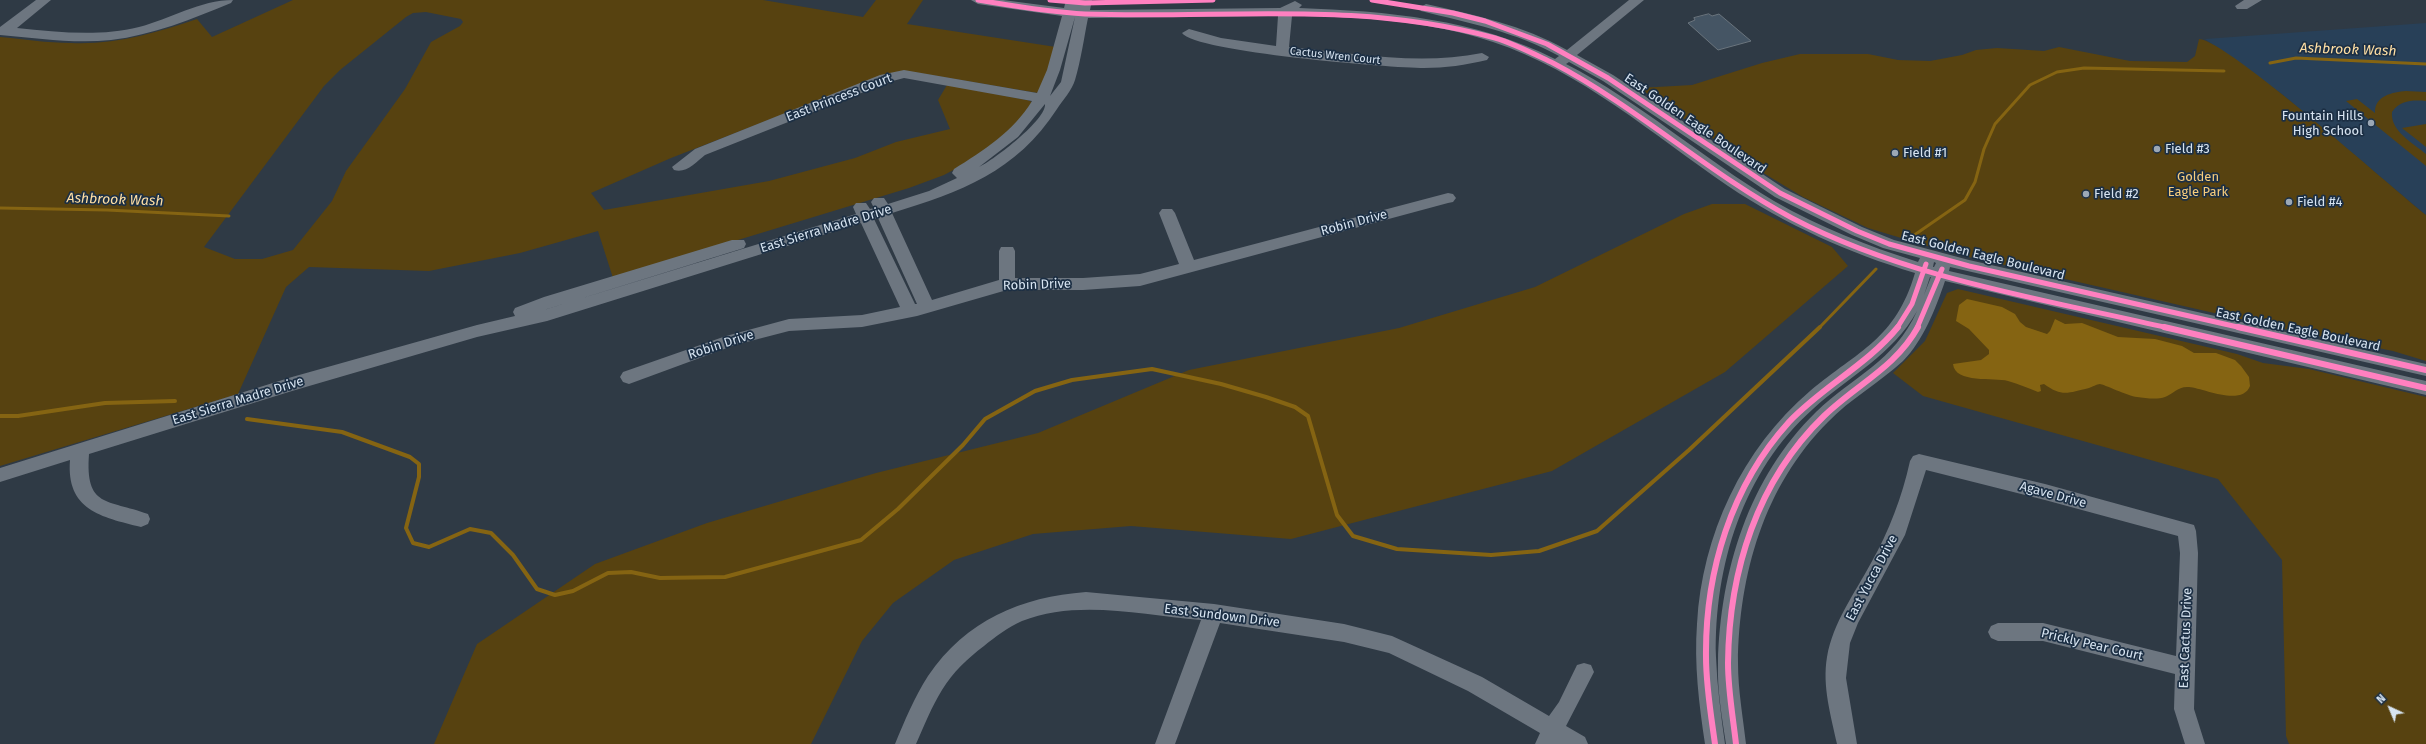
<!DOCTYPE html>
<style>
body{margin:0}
#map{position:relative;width:2426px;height:744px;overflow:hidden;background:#2f3a45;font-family:"Fira Sans",sans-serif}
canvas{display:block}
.north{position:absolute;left:2370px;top:688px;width:40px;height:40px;-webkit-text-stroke:3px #1c2f44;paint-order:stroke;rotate:316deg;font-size:11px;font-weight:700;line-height:16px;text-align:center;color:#d7e4f1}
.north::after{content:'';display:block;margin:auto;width:14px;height:18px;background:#d7e4f1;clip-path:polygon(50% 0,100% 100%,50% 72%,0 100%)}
</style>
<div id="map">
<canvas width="2426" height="744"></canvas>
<div class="north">N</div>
</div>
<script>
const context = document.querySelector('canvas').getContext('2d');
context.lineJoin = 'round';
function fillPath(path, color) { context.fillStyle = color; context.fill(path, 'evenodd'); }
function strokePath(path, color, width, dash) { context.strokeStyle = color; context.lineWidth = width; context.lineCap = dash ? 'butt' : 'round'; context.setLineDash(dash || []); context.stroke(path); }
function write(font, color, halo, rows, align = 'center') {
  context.font = font + ' "Fira Sans",sans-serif'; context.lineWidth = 3.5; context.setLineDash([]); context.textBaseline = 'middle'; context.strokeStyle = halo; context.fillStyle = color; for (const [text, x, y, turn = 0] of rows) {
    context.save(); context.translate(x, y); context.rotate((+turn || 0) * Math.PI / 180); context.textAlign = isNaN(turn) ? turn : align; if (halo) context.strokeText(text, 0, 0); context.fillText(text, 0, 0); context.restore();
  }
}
const built = new Path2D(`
 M2426 23V215L2282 94 2205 39Z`);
const green = new Path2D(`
 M293 0H763L863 17 876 0H923L907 24 1056 47 1044 85 1038 93 913 72 879 77 671 158 591 193 604 210 769 181 855 158 896 142 950 129 938 100 947 85 1027 100 1032 102 1023 119 974 159 944 175 909 188 613 278 598 231 520 253 429 271 309 267 286 287 238 394 0 466V37C23 39 47 43 71 43 115 45 156 33 197 19L212 37ZM426 12 461 19 463 22 460 26 431 42 405 89 346 171 332 201 293 250 262 259H235L204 247 324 86 340 70 406 17 413 13Z
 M2199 39C2227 40 2393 189 2426 215V361L2393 351 2280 328 1951 253 1868 228 1803 197 1765 174 1639 88 1692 85 1762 63 1800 54H1868L1898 60 1930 61 1962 55 1976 50 1997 48 2044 51 2059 47 2130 61 2187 62 2195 56Z
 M2406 91 2426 92V101C2413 100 2400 100 2392 112 2390 131 2413 143 2426 154V166L2346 101 2357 99 2375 113C2374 96 2393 92 2406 91Z
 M2426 124V147L2402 128Z
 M1712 204H1745L1832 247 1848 266 1725 372 1552 471 1291 539 1131 526 1033 534 954 560 893 603 862 641 811 744H434L477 644 595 564 707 523 876 473 1038 433 1189 370 1399 328 1535 287 1684 214Z
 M1958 289 2237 354 2263 363 2309 369 2426 397V744H2289L2286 736 2282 560 2218 479 1923 396 1893 373 1925 341 1947 293Z`);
const water = new Path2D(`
 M1967 299 2002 307 2015 314 2020 322 2026 327 2047 334 2050 331 2055 319 2065 324 2082 323 2118 337 2155 339 2182 346 2194 353H2216L2235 360 2241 366 2249 377 2250 386C2242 407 2203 388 2189 387 2178 386 2173 394 2165 397 2157 400 2145 398 2137 397 2128 396 2103 384 2100 384 2097 384 2092 387 2089 388 2068 393 2062 397 2044 384L2040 385 2041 391 2038 392C2028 388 2019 384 2008 381 1994 377 1955 384 1953 364L1981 360 1989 354V350L1969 329 1956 321 1959 305Z`);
const streamFar1 = new Path2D(`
 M2270 63 2296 58 2426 64
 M0 208 107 210 229 216
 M1910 238 1965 200 1975 182 1984 149 1995 124 2030 85 2057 72 2084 68 2224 71
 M1819 328 1876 269`);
const stream = new Path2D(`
 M0 416H18L105 403 175 401
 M247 419 342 432 410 457 419 464V477L406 528 413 543 429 547 470 529 491 533 513 555 537 589 555 595 573 591 608 573 631 572 660 578 725 577 861 540 898 509 963 445 985 419 1035 391 1072 380 1152 369 1221 384 1266 397 1295 407 1308 416 1337 515 1353 536 1397 549 1491 555 1539 551 1597 531 1689 450 1820 327`);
const building = new Path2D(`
 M1709 14 1712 16 1719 14 1751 41 1718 50 1688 23 1695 20 1694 18Z`);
const minor = new Path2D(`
 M36 0H51L17 28C57 32 99 37 139 27 170 19 200 0 233 0L231 3C192 19 153 35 111 40 74 44 37 38 0 35V27Z
 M971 0H1003L1064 8 1066 0H1092L1090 10H1098L1280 8 1295 1 1302 5 1299 8C1387 11 1476 19 1555 59L1559 56C1516 32 1469 23 1421 11L1419 8 1426 4C1474 15 1523 25 1567 50L1629 0H1644L1577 55 1613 75 1785 189 1862 227 1894 240 1969 260 2426 364V376L1950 267 1949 271 2426 381V395L1945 281C1936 308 1923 341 1903 361 1879 383 1850 399 1828 422 1764 486 1739 574 1738 663 1738 690 1743 717 1746 744H1726C1722 717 1717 690 1718 663 1720 571 1749 477 1816 412 1853 376 1894 362 1917 311 1894 354 1848 377 1813 409 1743 471 1714 566 1716 657 1717 686 1721 715 1725 744H1705C1699 704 1694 664 1697 624 1702 535 1742 449 1810 391 1859 350 1895 340 1915 273 1849 253 1786 225 1728 186 1653 135 1581 71 1493 42 1430 21 1358 16 1292 16L1289 47C1353 53 1418 66 1482 53L1489 57 1487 60C1466 65 1445 68 1424 68 1392 68 1195 52 1182 33L1189 29 1221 38 1276 46 1278 16 1088 18C1084 38 1081 60 1075 80 1072 90 1063 100 1057 109 1016 172 961 192 892 213L932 300 999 280V251L1001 247H1013L1015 251V278H1083L1140 274 1179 264 1159 213 1162 209H1172L1175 213 1194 260 1448 193 1453 194 1456 198 1453 202 1448 203 1140 286 1083 290H1007L917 316 862 327 789 331 735 345 629 384 623 382 620 377 623 372 726 336 789 319 862 315 900 307 861 223 547 321 477 337 292 391 89 454C85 508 107 499 148 514L150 519 148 524 141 527C101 517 66 510 70 460L0 482V468L292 377 477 325 515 316 513 312 515 308 544 297 732 240H744L746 244 744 248 544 310 547 309 856 214 853 207 856 203H866L870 209 874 208 871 202 874 198H884L888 204 929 191 957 178 952 173 954 169C983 151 1014 131 1032 101L904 78 889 82 705 155C696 162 686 174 674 170L672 167 695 149 880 75 904 70 1037 93 1047 70 1062 16 978 4ZM1075 17 1061 82 1050 96 1060 70ZM1569 62 1603 81 1775 197 1852 235 1883 248 1920 258 1918 262C1868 246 1819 227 1774 201 1702 158 1640 102 1566 64ZM1045 104C1047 119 994 160 979 167L1018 137ZM878 218 917 304H915L874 219ZM1934 262 1936 263 1934 267H1933ZM1930 277H1931L1924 295Z
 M2244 0H2262L2247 9H2237L2235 6Z
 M1919 454 2045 484 2194 525 2196 531 2198 553 2194 709 2205 744H2185L2174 709 2175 674 2043 641H1998L1991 638 1988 632 1991 626 1998 623H2043L2176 656 2180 553 2178 536 2045 500 1926 470 1905 535 1858 623 1850 643 1846 678 1857 744H1837C1831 716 1822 686 1827 657 1833 622 1855 593 1871 563 1889 531 1902 497 1910 461L1913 456Z
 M1086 592 1214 604 1344 624 1392 636 1482 677 1549 716 1559 702 1577 665 1584 663 1591 665 1594 672 1566 726 1585 737 1588 744H1535L1540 733 1468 691 1389 653 1344 642 1220 623 1175 744H1155L1201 620C1143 615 1077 599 1022 621 1008 627 995 637 984 646 968 658 953 672 942 690 932 706 924 726 916 744H895C904 722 915 696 928 676 966 620 1021 597 1086 592Z`);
const cyclewayFar1 = new Path2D(`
 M978 0C1013 6 1049 12 1085 14 1225 19 1357 0 1495 38 1515 44 1534 54 1553 63 1637 107 1708 173 1792 218 1906 278 2043 299 2168 328
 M1050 0 1085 3 1213 0
 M1372 0 1453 13 1485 21 1547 44 1608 78 1780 193 1857 231 1889 244 1969 266 2242 328
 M1897 328 1912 304 1926 264
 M1917 328 1942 269`);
const cycleway = new Path2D(`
 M2164 327 2426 388
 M2238 327 2426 370
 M1715 744C1711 715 1706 686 1706 657 1705 572 1731 486 1789 422 1822 387 1867 365 1898 327
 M1736 744C1733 717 1728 690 1728 663 1729 571 1757 481 1824 416 1857 384 1895 368 1918 327`);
const markers = [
 [2371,123,4,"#9ca8b5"],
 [2157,149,4,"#9ca8b5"],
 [1895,153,4,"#9ca8b5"],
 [2086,194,4,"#9ca8b5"],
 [2289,202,4,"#9ca8b5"]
];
const farStreetnames = [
 ["Cactus Wren Court",1335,56,6]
];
const streetNames = [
 ["East Princess Court",839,98,-21],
 ["East Golden Eagle Boulevard",1695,124,34],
 ["Robin Drive",1354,223,-15],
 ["East Sierra Madre Drive",826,229,-17],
 ["East Golden Eagle Boulevard",1983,256,14],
 ["Robin Drive",1037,285,-2],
 ["East Golden Eagle Boulevard",2298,330,12],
 ["Robin Drive",721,345,-18],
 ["East Sierra Madre Drive",238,401,-17],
 ["Agave Drive",2053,495,15],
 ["East Yucca Drive",1872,578,-62],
 ["East Sundown Drive",1222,616,7],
 ["East Cactus Drive",2186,638,-88],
 ["Prickly Pear Court",2092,645,13]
];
const poiNames = [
 ["Fountain Hills",2363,116,"right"],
 ["High School",2363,131,"right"],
 ["Field #3",2165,149],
 ["Field #1",1903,153],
 ["Field #2",2094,194],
 ["Field #4",2297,202]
];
const parkNames = [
 ["Golden",2198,177],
 ["Eagle Park",2198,192]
];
const waterNames = [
 ["Ashbrook Wash",2348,50,2],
 ["Ashbrook Wash",115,200,2]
];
fillPath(built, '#284058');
fillPath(green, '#574210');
fillPath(water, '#856412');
strokePath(streamFar1, '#856412', 3);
strokePath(stream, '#856412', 4);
fillPath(building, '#455564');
strokePath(building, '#6a747d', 1);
fillPath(minor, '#6d7680');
strokePath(cyclewayFar1, '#ff80c0', 5);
strokePath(cycleway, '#ff80c0', 6);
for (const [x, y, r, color] of markers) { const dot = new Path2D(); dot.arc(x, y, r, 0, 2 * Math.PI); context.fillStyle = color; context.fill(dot); strokePath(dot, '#1c2f44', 1.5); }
write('11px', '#d7e4f1', '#1c2f44', farStreetnames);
write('13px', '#d7e4f1', '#1c2f44', streetNames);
write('13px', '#d7e4f1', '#1c2f44', poiNames, 'left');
write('13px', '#f8cd7c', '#1c2f44', parkNames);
write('italic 14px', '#ffdfa4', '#1c2f44', waterNames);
</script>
